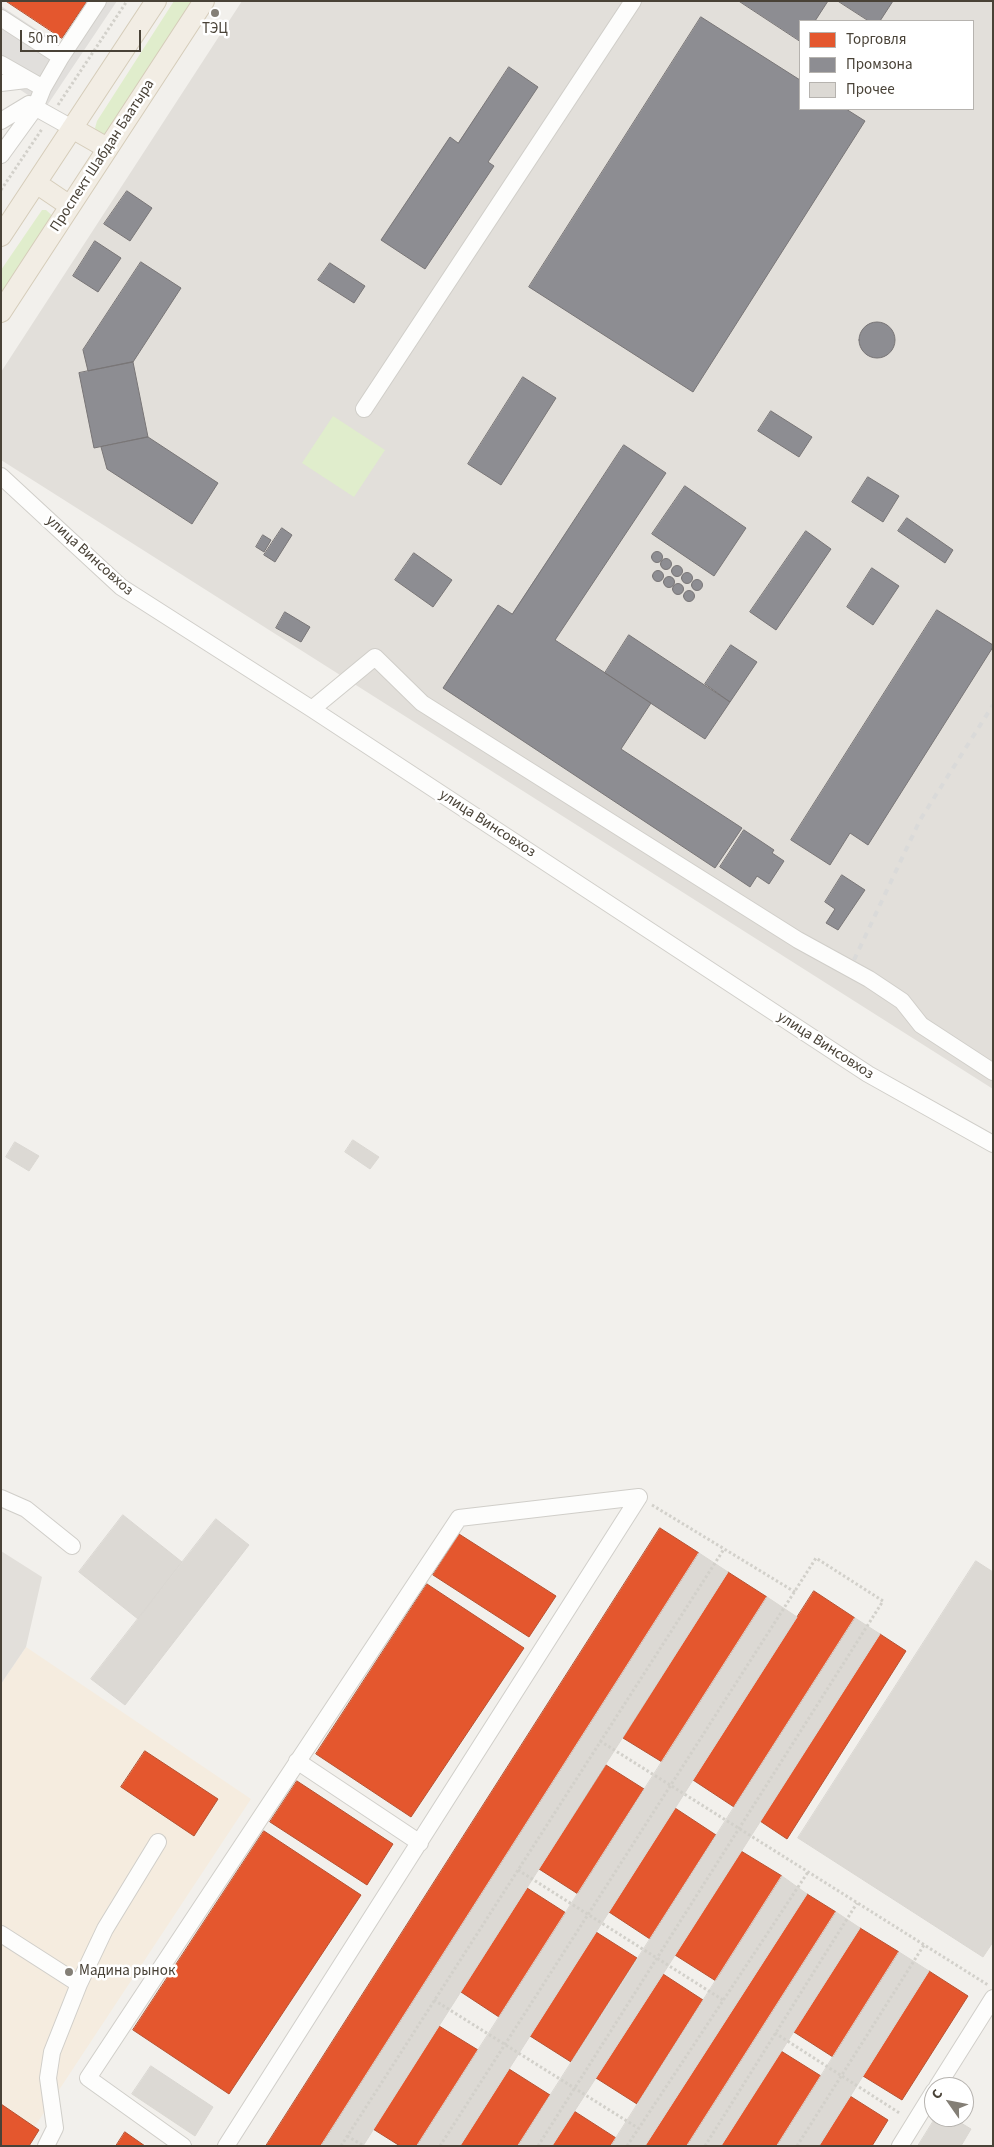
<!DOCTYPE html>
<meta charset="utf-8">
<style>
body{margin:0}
#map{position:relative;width:994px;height:2147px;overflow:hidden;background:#f2f0ec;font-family:"Source Sans 3",sans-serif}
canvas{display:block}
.frame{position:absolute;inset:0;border:2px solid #494237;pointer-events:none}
.legend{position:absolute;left:799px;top:20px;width:175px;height:90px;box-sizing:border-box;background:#fff;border:1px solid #b6b3af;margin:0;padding:6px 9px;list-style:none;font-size:15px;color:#494237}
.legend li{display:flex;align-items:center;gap:10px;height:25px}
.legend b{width:25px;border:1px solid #b6b3af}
.north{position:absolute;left:924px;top:2077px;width:50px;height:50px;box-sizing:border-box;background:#fff;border:1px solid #b6b3af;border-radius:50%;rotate:303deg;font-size:14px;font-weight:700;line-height:20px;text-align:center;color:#494237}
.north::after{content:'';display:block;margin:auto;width:18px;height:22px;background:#847f76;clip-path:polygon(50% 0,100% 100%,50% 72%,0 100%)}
.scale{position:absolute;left:20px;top:30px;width:121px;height:22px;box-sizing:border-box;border:2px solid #494237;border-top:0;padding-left:6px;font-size:15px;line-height:18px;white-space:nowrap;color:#494237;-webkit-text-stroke:4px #fff;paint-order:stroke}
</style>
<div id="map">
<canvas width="994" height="2147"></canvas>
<div class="frame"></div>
<ul class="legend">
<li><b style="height:14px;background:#e4572e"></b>Торговля</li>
<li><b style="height:14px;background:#8d8d92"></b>Промзона</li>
<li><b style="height:14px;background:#dcd9d4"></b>Прочее</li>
</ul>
<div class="north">С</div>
<div class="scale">50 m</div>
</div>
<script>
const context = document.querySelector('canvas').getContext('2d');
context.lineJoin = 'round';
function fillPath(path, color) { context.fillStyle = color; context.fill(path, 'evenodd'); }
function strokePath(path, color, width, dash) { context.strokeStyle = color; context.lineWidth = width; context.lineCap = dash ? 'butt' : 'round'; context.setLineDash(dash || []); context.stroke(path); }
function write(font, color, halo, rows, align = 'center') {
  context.font = font + ' "Source Sans 3",sans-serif'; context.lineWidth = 5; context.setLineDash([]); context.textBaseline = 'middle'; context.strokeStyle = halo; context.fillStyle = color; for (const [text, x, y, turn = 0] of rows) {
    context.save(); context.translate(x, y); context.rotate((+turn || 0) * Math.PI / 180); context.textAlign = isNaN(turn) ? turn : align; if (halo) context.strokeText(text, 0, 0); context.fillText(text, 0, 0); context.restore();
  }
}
const commercial = new Path2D(`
 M26 1647 251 1799 22 2146H1V1684Z`);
const industrial = new Path2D(`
 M242 1H993V1089L1 460V372ZM800 21H973V109H800Z
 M1 1551 42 1577 26 1647 1 1684Z`);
const green = new Path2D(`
 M174 1H194L110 137 98 133 95 128 97 121Z
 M42 210H46L55 218 1 303V270Z
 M333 416 385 450 354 497 302 463Z`);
const parking = new Path2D(`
 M94 1H117L46 107 1 77V6L63 47Z`);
const shops = new Path2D(`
 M6 1H87L62 38Z
 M660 1528 699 1553 321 2146H266Z
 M459 1534 556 1596 529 1637 433 1575Z
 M728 1572 767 1597 662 1762 623 1738Z
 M427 1584 524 1648 411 1817 316 1754Z
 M814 1591 855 1618 734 1807 693 1780Z
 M880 1634 906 1651 787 1839 760 1821Z
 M145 1751 218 1799 194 1836 121 1787Z
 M606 1765 644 1789 578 1894 539 1869Z
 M297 1781 393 1844 367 1885 270 1822Z
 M675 1808 716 1835 650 1939 609 1912Z
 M264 1831 361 1895 229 2094 133 2030Z
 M741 1851 782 1876 716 1981 675 1955Z
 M527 1888 566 1913 499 2017 461 1992Z
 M807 1894 836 1912 687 2146H645Z
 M860 1928 899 1952 833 2057 794 2032Z
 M596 1932 637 1958 571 2062 530 2036Z
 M929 1971 968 1996 902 2100 863 2076Z
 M663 1974 703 2000 637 2104 596 2078Z
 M439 2026 478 2050 417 2146H400L373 2129Z
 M781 2051 821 2076 777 2146H721Z
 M509 2069 550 2095 518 2146H460Z
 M850 2096 888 2120 872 2146H819Z
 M1 2104 39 2130 29 2146H1Z
 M574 2111 616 2138 611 2146H552Z
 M125 2132 145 2146H116Z`);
const industry = new Path2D(`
 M739 1H828L815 21H800V41Z
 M838 1H893L880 21H869Z
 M701 17 800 80V109H846L865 121 693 392 529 287Z
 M509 67 538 87 488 162 494 166 425 269 381 240 450 137 458 143Z
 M127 191 152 208 130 241 104 224Z
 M95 241 121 258 98 292 73 276Z
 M141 262 181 288 133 362 88 371 83 350Z
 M330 263 365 286 354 303 318 280Z
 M859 340a18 18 0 1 1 36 0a18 18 0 1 1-36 0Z
 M133 362 148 437 94 448 79 373Z
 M523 377 556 398 501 485 468 464Z
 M771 411 812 437 799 457 758 431Z
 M148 437 218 483 192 524 107 469 101 447Z
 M624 445 666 473 555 640 651 703 621 749 742 828 715 868 443 688 498 605 512 614Z
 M868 477 899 496 883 522 852 502Z
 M685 486 746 528 714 576 652 534Z
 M907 518 953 550 945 563 898 531Z
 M282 528 292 535 275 562 264 555Z
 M806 531 831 549 776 630 750 612Z
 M263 535 271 540 264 552 256 547Z
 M651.5 557a5.5 5.5 0 1 1 11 0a5.5 5.5 0 1 1-11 0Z
 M414 553 452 580 433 607 395 580Z
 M660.5 564a5.5 5.5 0 1 1 11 0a5.5 5.5 0 1 1-11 0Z
 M671.5 571a5.5 5.5 0 1 1 11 0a5.5 5.5 0 1 1-11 0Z
 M872 568 899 586 873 625 847 607Z
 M652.5 576a5.5 5.5 0 1 1 11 0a5.5 5.5 0 1 1-11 0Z
 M681.5 578a5.5 5.5 0 1 1 11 0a5.5 5.5 0 1 1-11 0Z
 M663.5 582a5.5 5.5 0 1 1 11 0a5.5 5.5 0 1 1-11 0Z
 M691.5 585a5.5 5.5 0 1 1 11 0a5.5 5.5 0 1 1-11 0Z
 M672.5 589a5.5 5.5 0 1 1 11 0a5.5 5.5 0 1 1-11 0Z
 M683.5 596a5.5 5.5 0 1 1 11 0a5.5 5.5 0 1 1-11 0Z
 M937 610 993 645V647L868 845 850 833 830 865 791 840Z
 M285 612 310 627 301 642 276 628Z
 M629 635 730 702 705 739 605 673Z
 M731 645 757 662 730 702 705 684Z
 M744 830 774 850 772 853 784 861 769 884 757 876 750 887 720 867Z
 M842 875 865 890 838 930 826 923 835 909 825 902Z`);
const building = new Path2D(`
 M353 1140 379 1157 370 1169 345 1152Z
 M15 1142 39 1156 29 1171 6 1157Z
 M123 1515 182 1562 138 1619 79 1572Z
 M216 1519 249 1545 125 1705 91 1679Z
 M699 1553 728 1572 439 2026 363 2146H321Z
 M976 1561 993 1572V1942L983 1957 798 1838Z
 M767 1597 797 1617 693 1780 460 2146H417Z
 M855 1618 880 1634 663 1974 552 2146H518Z
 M782 1876 807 1894 645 2146H611Z
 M836 1912 860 1928 721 2146H687Z
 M899 1952 929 1971 819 2146H777Z
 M151 2066 213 2107 195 2136 132 2094Z
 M936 2117H951L971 2129 961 2146H918Z`);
const path = new Path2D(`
 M58 105 127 1
 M1 190 42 129
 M652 1505 795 1592
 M600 1741 988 1985
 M518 1870 723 2000
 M434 2000 638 2128
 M775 2033 901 2114
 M347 2136 364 2146
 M341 2146 724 1549
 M440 2146 816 1558 883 1601 538 2146
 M627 2146 808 1872
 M705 2146 857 1903
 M797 2146 924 1945`);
const minor = new Path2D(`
 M1 18 61 57
 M1 64 43 88
 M1 83 26 80
 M1 121 29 104 72 128
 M1 155 35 108 43 88 61 57 98 1
 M364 409 633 1
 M1 476 121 587 312 709 868 1074 993 1144
 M312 709 375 657 422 703 798 940 869 979 902 1001 921 1025 993 1072
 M1 1498 26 1509 72 1546
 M297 1761 420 1843
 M1 1934 79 1984
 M937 2087 993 1998
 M46 2146 55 2128 48 2078 52 2052 79 1984 105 1929 158 1842
 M183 2146 88 2078 459 1518 639 1497
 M226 2146 639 1497
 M900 2146 934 2091`);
const major = new Path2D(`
 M72 128 107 148
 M36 183 70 206
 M1 236 156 1
 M1 312 204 1`);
const rail = new Path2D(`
 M854 960 920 820 993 705`);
const markers = [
 [215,13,5,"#847f76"],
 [69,1972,5,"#847f76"]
];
const poiNames = [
 ["ТЭЦ",215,30],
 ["Мадина рынок",79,1972,"left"]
];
const streetNames = [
 ["Проспект Шабдан Баатыра",103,156,-57],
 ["улица Винсовхоз",89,556,42],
 ["улица Винсовхоз",487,824,33],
 ["улица Винсовхоз",825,1046,33]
];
fillPath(commercial, '#f5ecdf');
fillPath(industrial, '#e2dfda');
fillPath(green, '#e0edcc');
fillPath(parking, '#e1dfdc');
fillPath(shops, '#e4572e');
strokePath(shops, '#b65131', 1);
fillPath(industry, '#8d8d92');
strokePath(industry, '#797677', 1);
fillPath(building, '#dcd9d4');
strokePath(building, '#dad7d2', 1);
strokePath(minor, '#d0cec9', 18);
strokePath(major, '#d5ccb9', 22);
strokePath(path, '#d2d0ca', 3, [2.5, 2.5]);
strokePath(minor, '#fdfdfc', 16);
strokePath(major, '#f2ede4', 20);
strokePath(rail, '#dadad9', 4, [6, 6]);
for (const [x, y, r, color] of markers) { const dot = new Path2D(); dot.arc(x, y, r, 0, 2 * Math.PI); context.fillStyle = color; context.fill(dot); strokePath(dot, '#fff', 2); }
write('15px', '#494237', '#fff', poiNames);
write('15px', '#494237', '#fff', streetNames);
</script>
